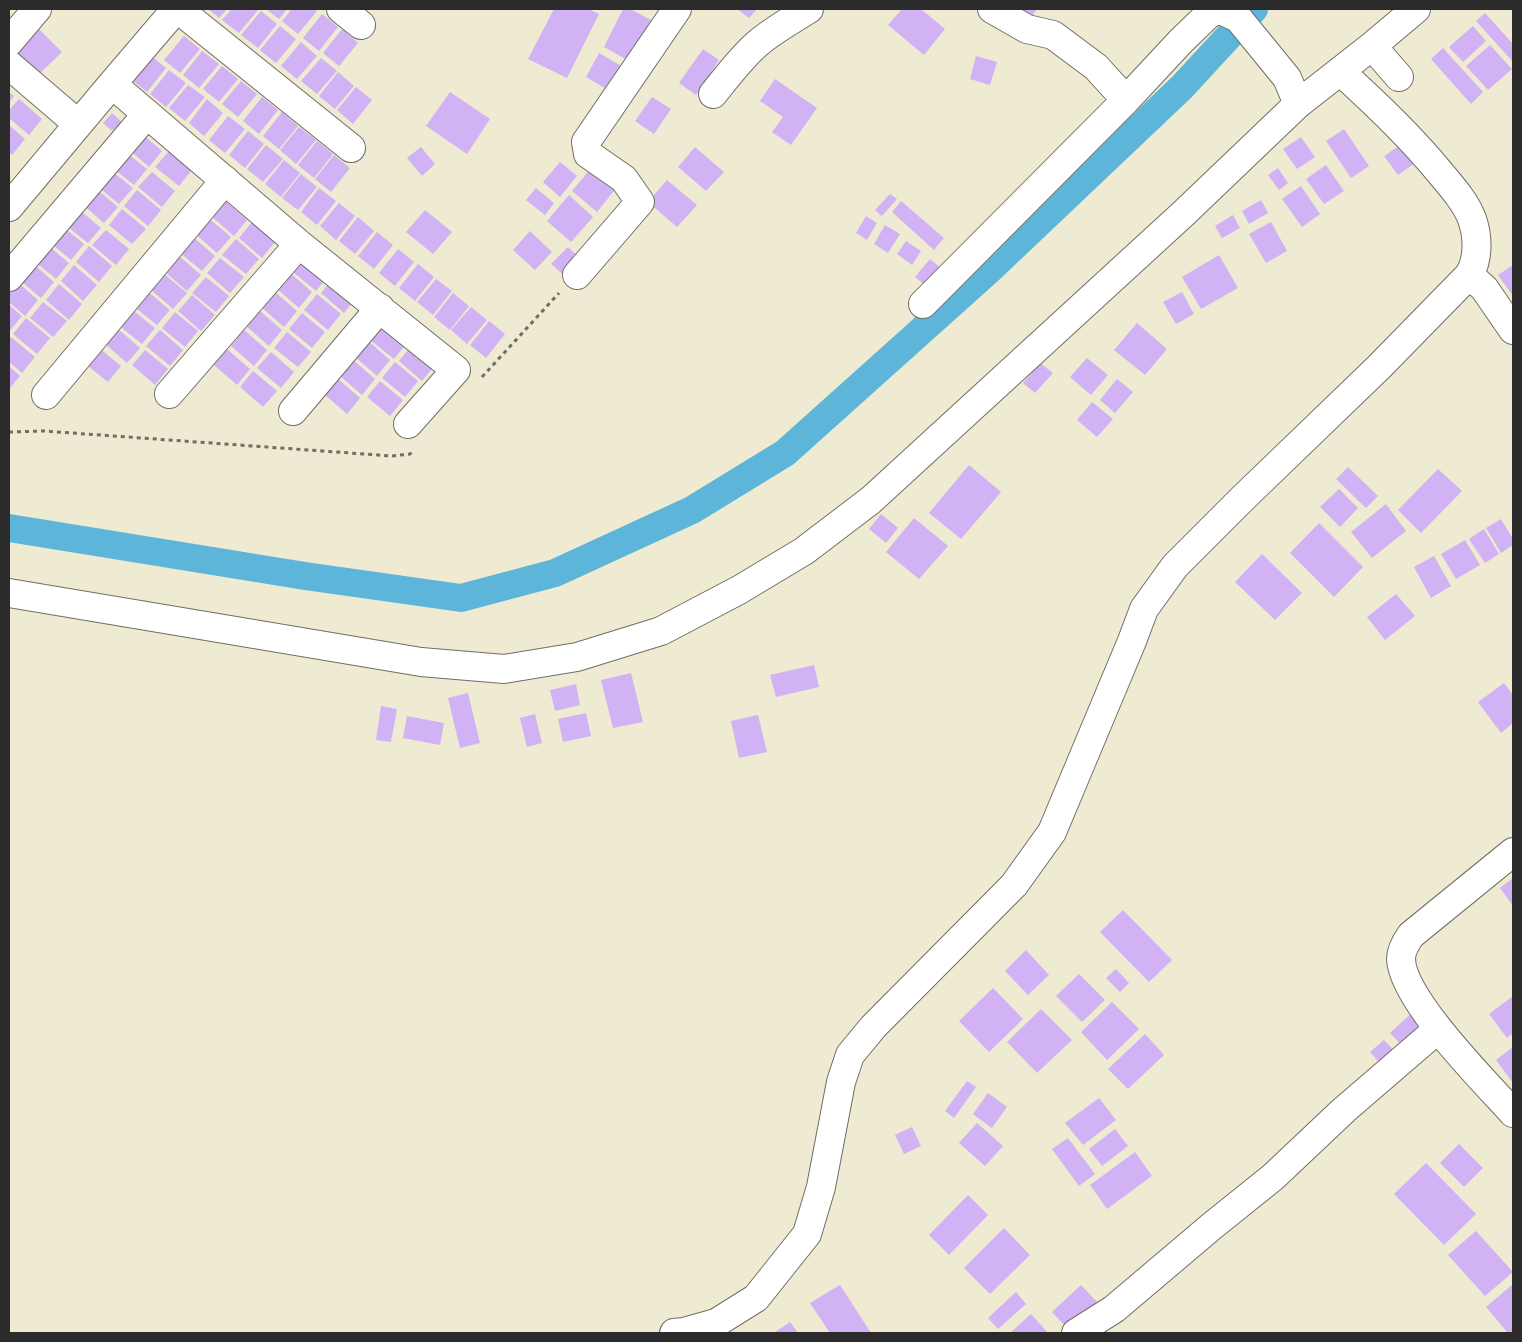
<!DOCTYPE html>
<style>
body{margin:0}
#map{position:relative;width:1522px;height:1342px;overflow:hidden;background:#efead2;font-family:Alegreya,serif}
canvas{display:block}
.frame{position:absolute;inset:0;border:10px solid #2b2b2b;pointer-events:none}
</style>
<div id="map">
<canvas width="1522" height="1342"></canvas>
<div class="frame"></div>
</div>
<script>
const context = document.querySelector('canvas').getContext('2d');
context.lineJoin = 'round';
function strokePath(path, color, width, dash) { context.strokeStyle = color; context.lineWidth = width; context.lineCap = dash ? 'butt' : 'round'; context.setLineDash(dash || []); context.stroke(path); }
function fillPath(path, color) { context.fillStyle = color; context.fill(path, 'evenodd'); }
const canal = new Path2D(`
 M9 528 305 576 461 598 555 573 692 510 785 453 988 271 1182 87 1254 9`);
const building = new Path2D(`
 M208 9H227L219 18Z
 M232 9H256L258 10 239 33 222 20Z
 M266 9H287L279 19Z
 M292 9H315L317 11 298 34 282 21Z
 M554 9H588L599 14 567 78 528 59Z
 M623 9H630L651 20 629 61 604 47Z
 M737 9H757L749 18Z
 M902 9H921L945 29 924 55 888 25Z
 M1017 9H1037L1030 19Z
 M261 11 277 24 258 48 241 35Z
 M1485 13 1513 44V62L1476 21Z
 M322 14 338 27 319 51 303 38Z
 M34 24 62 52 33 80 9 55Z
 M280 26 296 39 276 63 260 50Z
 M1473 26 1486 41 1463 62 1449 47Z
 M342 29 358 43 339 66 323 53Z
 M184 36 200 49 180 73 164 60Z
 M301 42 317 56 297 79 281 66Z
 M1490 45 1512 69 1488 90 1466 66Z
 M1443 48 1483 92 1471 104 1431 59Z
 M703 49 719 60 696 95 679 83Z
 M202 51 219 64 199 88 183 75Z
 M599 53 623 67 610 91 586 77Z
 M150 55 166 68 147 92 131 79Z
 M976 56 997 62 990 85 970 79Z
 M321 58 337 71 317 94 301 81Z
 M222 66 238 79 219 102 203 89Z
 M169 70 186 83 166 107 150 94Z
 M338 72 354 86 335 109 319 96Z
 M775 79 817 108 791 145 772 132 783 117 760 101Z
 M241 81 257 94 238 117 222 104Z
 M188 85 205 97 185 121 169 108Z
 M356 87 372 100 353 124 337 110Z
 M9 92 14 96 9 103Z
 M450 92 490 119 467 154 426 126Z
 M262 97 278 110 259 134 243 121Z
 M652 97 671 109 654 134 635 121Z
 M19 99 42 119 29 135 9 118V110Z
 M207 99 223 113 204 136 189 123Z
 M282 112 298 126 279 149 263 136Z
 M112 113 122 122 112 131 103 123Z
 M228 116 245 129 225 153 209 140Z
 M9 125 25 139 12 155 9 152Z
 M299 127 316 140 296 164 280 150Z
 M1344 129 1369 166 1351 178 1326 141Z
 M139 131 162 151 149 167 126 147Z
 M248 131 264 144 245 168 229 155Z
 M1301 137 1315 157 1297 169 1283 149Z
 M317 141 333 154 314 178 298 165Z
 M1405 142 1418 161 1398 175 1384 156Z
 M266 145 283 159 263 182 247 169Z
 M421 147 435 164 422 176 407 158Z
 M695 147 724 172 706 191 678 167Z
 M123 150 147 169 134 185 110 166Z
 M169 151 192 170 179 186 155 167Z
 M334 155 350 168 331 192 315 179Z
 M284 160 300 173 281 197 265 184Z
 M560 162 577 176 560 197 543 182Z
 M1326 165 1344 191 1324 204 1306 179Z
 M592 167 617 187 597 212 572 191Z
 M1278 168 1288 183 1279 190 1268 175Z
 M109 169 133 188 119 204 96 185Z
 M152 172 175 191 162 207 138 187Z
 M301 174 317 187 298 210 282 198Z
 M667 180 697 205 677 227 648 202Z
 M1301 186 1320 214 1302 227 1282 199Z
 M94 187 118 207 104 223 81 203Z
 M319 188 336 201 317 225 301 212Z
 M536 188 554 203 545 215 526 200Z
 M137 190 161 210 148 226 124 206Z
 M890 194 897 199 882 216 875 210Z
 M569 195 593 217 571 242 547 221Z
 M224 200 247 220 234 236 211 216Z
 M1261 200 1268 213 1249 224 1242 211Z
 M901 201 944 238 934 250 892 212Z
 M339 203 355 216 336 240 320 226Z
 M77 208 101 228 88 243 64 224Z
 M122 209 146 229 132 244 109 225Z
 M425 210 452 232 433 254 406 232Z
 M1233 215 1240 228 1222 238 1215 226Z
 M866 216 877 223 867 240 856 233Z
 M207 217 231 237 217 253 194 233Z
 M358 217 374 231 355 254 339 241Z
 M252 222 275 242 262 258 239 238Z
 M1271 222 1287 251 1266 263 1249 234Z
 M60 224 84 244 71 260 47 240Z
 M885 225 900 234 888 253 874 244Z
 M106 230 129 249 116 265 92 245Z
 M530 231 552 252 535 270 513 250Z
 M377 232 393 245 374 269 358 256Z
 M192 236 215 256 202 271 179 252Z
 M236 239 259 259 246 274 222 255Z
 M906 241 921 251 912 265 897 254Z
 M45 243 69 263 56 279 32 259Z
 M89 246 112 266 99 282 76 262Z
 M568 247 584 262 568 279 551 264Z
 M398 249 414 262 395 286 379 273Z
 M178 255 201 275 187 291 164 271Z
 M1219 255 1238 288 1201 309 1182 277Z
 M306 256 329 275 316 291 293 272Z
 M220 258 244 277 230 293 207 273Z
 M930 259 943 270 927 287 915 277Z
 M31 262 54 282 41 298 17 278Z
 M418 264 434 277 415 301 399 288Z
 M74 265 97 285 83 301 61 281Z
 M1513 265V296L1498 275Z
 M289 272 312 292 299 308 276 288Z
 M163 273 187 293 173 309 150 289Z
 M206 277 229 296 216 312 192 293Z
 M334 277 357 297 344 313 321 293Z
 M436 279 452 291 433 315 417 302Z
 M15 280 38 300 25 316 9 302V288Z
 M59 284 82 304 69 320 46 300Z
 M146 290 170 310 157 325 133 306Z
 M274 291 297 311 284 327 261 307Z
 M1182 292 1194 314 1176 324 1163 302Z
 M453 293 469 306 450 330 434 317Z
 M317 294 341 314 328 330 304 310Z
 M192 295 215 315 201 331 178 311Z
 M43 302 67 321 53 337 30 318Z
 M9 305 22 316 9 332Z
 M471 307 487 320 467 344 451 330Z
 M131 309 155 328 142 344 118 325Z
 M259 310 282 330 269 346 246 326Z
 M175 312 198 331 185 347 162 328Z
 M302 313 325 332 312 348 289 329Z
 M26 318 50 338 37 354 13 334Z
 M489 321 505 334 486 358 470 345Z
 M1137 323 1167 349 1145 375 1114 350Z
 M384 324 407 343 394 359 370 340Z
 M117 328 140 348 127 363 104 343Z
 M160 330 183 350 170 366 146 346Z
 M244 330 267 350 254 366 231 346Z
 M287 332 311 352 298 367 274 348Z
 M11 337 35 357 22 373 9 362V340Z
 M367 340 390 360 377 376 354 356Z
 M412 345 435 365 422 381 399 361Z
 M98 347 121 366 108 382 84 363Z
 M227 349 250 369 237 385 213 364Z
 M145 350 168 369 155 385 132 365Z
 M271 352 294 372 281 388 257 368Z
 M1087 358 1108 375 1091 395 1070 377Z
 M352 359 375 379 362 395 339 375Z
 M395 362 418 381 405 397 382 378Z
 M1040 363 1053 373 1035 393 1023 383Z
 M9 366 20 376 9 389Z
 M253 371 277 391 263 407 240 387Z
 M337 378 360 398 347 414 324 394Z
 M1117 379 1133 392 1115 413 1100 400Z
 M380 381 403 400 390 416 367 397Z
 M1092 402 1113 419 1097 437 1077 420Z
 M969 465 1001 492 961 539 929 513Z
 M1348 467 1378 496 1366 508 1336 479Z
 M1438 469 1462 491 1421 533 1398 510Z
 M1339 489 1358 508 1340 527 1320 507Z
 M1386 504 1406 531 1372 558 1351 532Z
 M881 514 898 528 886 543 869 529Z
 M914 518 948 546 919 579 886 552Z
 M1501 519 1513 539V545L1501 553 1486 528Z
 M1319 523 1363 567 1334 597 1290 553Z
 M1484 529 1499 554 1485 563 1469 539Z
 M1465 540 1480 565 1456 579 1441 554Z
 M1262 554 1302 593 1275 620 1235 582Z
 M1434 556 1451 586 1431 598 1414 567Z
 M1396 594 1415 616 1385 640 1367 617Z
 M814 665 819 687 776 697 770 675Z
 M631 673 643 722 613 728 601 680Z
 M1504 683 1513 695V723L1501 733 1478 702Z
 M576 684 580 705 555 711 550 690Z
 M468 693 480 743 460 748 448 698Z
 M381 706 397 709 391 742 376 740Z
 M586 713 591 736 563 742 558 719Z
 M535 714 542 743 527 747 520 718Z
 M758 715 767 752 739 758 731 721Z
 M407 716 444 723 440 745 403 738Z
 M1513 878V906L1500 888Z
 M1123 910 1172 960 1149 982 1100 932Z
 M1026 950 1049 975 1028 995 1005 971Z
 M1116 969 1129 983 1120 992 1106 978Z
 M1079 974 1105 1000 1082 1022 1056 996Z
 M993 988 1023 1019 989 1052 959 1021Z
 M1513 996V1033L1507 1038 1489 1014Z
 M1112 1002 1139 1029 1107 1060 1081 1032Z
 M1417 1008 1434 1027 1408 1052 1390 1033Z
 M1041 1009 1072 1040 1037 1073 1007 1042Z
 M1145 1034 1164 1055 1128 1089 1108 1069Z
 M1384 1040 1400 1057 1386 1070 1370 1052Z
 M1513 1047V1083L1496 1060Z
 M967 1081 976 1087 954 1118 945 1111Z
 M988 1093 1007 1107 992 1128 973 1114Z
 M1099 1098 1116 1120 1083 1145 1065 1123Z
 M977 1123 1003 1146 985 1166 959 1143Z
 M912 1127 921 1146 904 1154 895 1135Z
 M1115 1129 1128 1146 1102 1166 1089 1149Z
 M1068 1138 1095 1174 1079 1186 1052 1149Z
 M1459 1144 1483 1168 1464 1187 1440 1163Z
 M1135 1152 1152 1176 1107 1209 1090 1185Z
 M1426 1163 1476 1214 1444 1245 1394 1194Z
 M968 1195 988 1215 949 1255 929 1235Z
 M1004 1228 1030 1255 990 1294 964 1268Z
 M1476 1231 1513 1272 1485 1296 1448 1255Z
 M1513 1284V1333H1508L1486 1307Z
 M840 1285 871 1333H830L810 1303Z
 M1081 1285 1098 1303 1069 1330 1052 1312Z
 M1016 1292 1026 1304 998 1329 988 1318Z
 M1031 1314 1048 1333H1010Z
 M790 1322 798 1333H774Z`);
const path = new Path2D(`
 M482 377 559 293
 M9 432 44 431 392 456 410 454 413 451`);
const minor = new Path2D(`
 M178 9 351 148
 M341 9 361 25
 M992 9 1027 29 1053 35 1096 67 1126 100 1181 41 1212 11H1223L1238 18 1287 78 1298 104
 M9 42 37 9
 M1372 46 1399 77
 M9 65 78 124
 M112 84 176 9
 M713 94C727 77 740 59 757 44 773 30 792 20 809 9
 M9 207 112 84 299 244 456 370 408 424
 M577 275 640 202 624 179 588 154 586 142 677 9
 M1469 275 1484 288 1513 330
 M9 277 147 114
 M923 304 1126 100
 M169 394 299 244
 M46 395 225 180
 M293 411 380 308
 M9 593 421 662 504 669 577 657 661 631 739 590 804 551 871 500 1184 213 1298 104 1372 46 1416 9
 M1513 852 1411 935C1406 942 1401 950 1401 959 1402 999 1485 1082 1513 1113
 M674 1333 684 1332 716 1323 756 1298 807 1234 821 1187 841 1082 850 1055 873 1027 1014 885 1052 832 1132 641 1144 609 1175 566 1242 499 1379 367 1469 275C1479 259 1478 236 1472 219 1466 203 1453 188 1442 175 1411 137 1376 104 1340 71
 M1076 1333 1114 1309 1212 1226 1273 1177 1344 1110 1438 1029`);
strokePath(canal, '#5db6da', 28);
fillPath(building, '#d0b2f5');
strokePath(minor, '#706e65', 30);
strokePath(path, '#706e65', 3, [4, 4]);
strokePath(minor, '#fff', 28);
</script>
